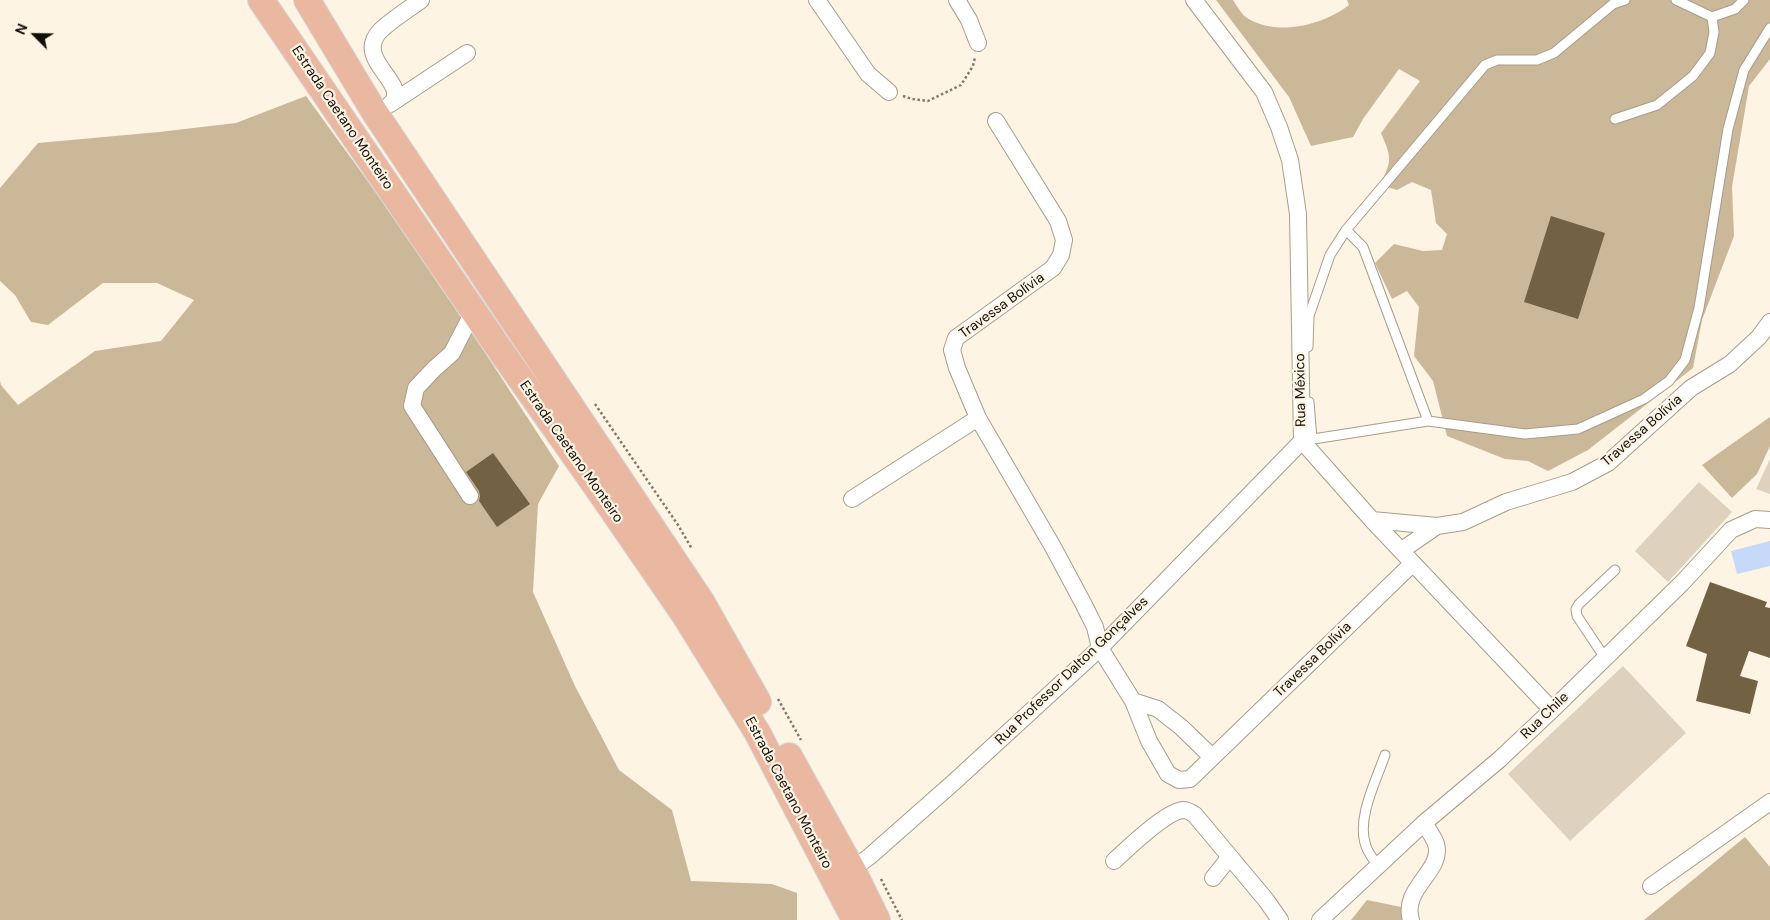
<!DOCTYPE html>
<meta charset="utf-8">
<style>
body{margin:0}
#map{position:relative;width:1770px;height:920px;overflow:hidden;background:#fdf4e4;font-family:"DM Sans",sans-serif}
canvas{display:block}
.north{position:absolute;left:10px;top:10px;width:50px;height:50px;-webkit-text-stroke:4px #fdf4e4;paint-order:stroke;rotate:293deg;font-size:14px;font-weight:700;line-height:20px;text-align:center;color:#120e08}
.north::after{content:'';display:block;margin:auto;width:18px;height:22px;background:#120e08;clip-path:polygon(50% 0,100% 100%,50% 72%,0 100%)}
</style>
<div id="map">
<canvas width="1770" height="920"></canvas>
<div class="north">N</div>
</div>
<script>
const context = document.querySelector('canvas').getContext('2d');
context.lineJoin = 'round';
function fillPath(path, color) { context.fillStyle = color; context.fill(path, 'evenodd'); }
function strokePath(path, color, width, dash) { context.strokeStyle = color; context.lineWidth = width; context.lineCap = dash ? 'butt' : 'round'; context.setLineDash(dash || []); context.stroke(path); }
function write(font, color, halo, rows, align = 'center') {
  context.font = font + ' "DM Sans",sans-serif'; context.lineWidth = 4.5; context.setLineDash([]); context.textBaseline = 'middle'; context.strokeStyle = halo; context.fillStyle = color; for (const [text, x, y, turn = 0] of rows) {
    context.save(); context.translate(x, y); context.rotate((+turn || 0) * Math.PI / 180); context.textAlign = isNaN(turn) ? turn : align; if (halo) context.strokeText(text, 0, 0); context.fillText(text, 0, 0); context.restore();
  }
}
const green = new Path2D(`
 M1770 459V494L1756 489Z
 M1699 482 1732 512 1668 582 1635 551Z
 M1623 666 1686 733 1570 841 1508 774Z`);
const forest = new Path2D(`
 M1216 0H1233C1237 6 1242 15 1247 18 1278 37 1323 25 1349 5L1347 0H1770V59L1749 86 1732 187 1734 236 1702 320 1693 368 1588 450 1548 471 1528 461 1505 459 1447 436 1433 381 1414 356 1419 307 1407 291 1392 299 1375 263 1394 244 1423 251 1442 250 1447 234 1436 223 1431 190 1412 182 1397 190 1380 185C1392 160 1392 159 1381 133L1420 81 1399 69 1363 119 1353 137 1311 146 1289 97Z
 M306 96 420 253 559 466 538 504 533 592 575 686 619 770 672 810 691 881 772 884 797 893V920H0V381L1 385 18 405 95 351 161 341 194 300 157 283H103L48 325 31 322 15 295 0 281V188L38 143 159 132 236 123Z
 M1770 417V446L1757 474 1732 498 1702 465Z
 M1745 837 1770 867V920H1644Z
 M1367 900 1401 907 1408 920H1351Z`);
const water = new Path2D(`
 M1770 541V566L1737 574 1731 551Z`);
const building = new Path2D(`
 M1551 216 1605 233 1578 319 1524 302Z
 M493 453 530 504 497 527 479 501 480 496 479 491 466 472Z
 M1710 582 1767 602 1765 607 1770 608V658L1749 651 1740 676 1758 681 1750 714 1696 701 1707 654 1686 646Z`);
const path = new Path2D(`
 M903 96 912 99 928 101 961 85 973 66 975 57
 M595 404 678 525 692 549
 M778 699 801 740
 M881 879 902 920`);
const lane = new Path2D(`
 M1712 17 1735 9 1744 0
 M1615 119 1657 105 1693 76 1710 53 1714 32 1712 17 1676 0
 M1346 230 1363 247 1428 421 1525 434 1578 429 1644 399 1669 381 1685 360 1699 308 1728 129 1744 70 1770 28
 M1308 347 1309 316 1330 255 1346 230 1485 65 1497 60H1537L1554 53 1613 4 1625 0
 M1309 402 1312 439
 M1307 440 1428 421
 M1605 658 1577 616 1576 609 1579 604 1615 570
 M1378 866C1374 860 1368 853 1366 846 1356 819 1376 781 1385 755`);
const street = new Path2D(`
 M817 0 868 74 889 92
 M957 0 969 20 978 43
 M1194 0 1264 92 1279 127 1290 160 1298 214 1302 441 1372 520 1552 710
 M393 101C406 81 354 59 380 31 391 20 409 9 421 0
 M390 104 467 53
 M996 121 1058 221 1064 240 1061 255 1053 268 956 338 952 350 957 368 978 418 1053 547 1083 603 1095 627 1100 648 1133 701 1149 741 1168 774 1179 780 1190 779 1413 563
 M470 496 412 406 416 388 434 369 452 353 473 312
 M852 499 978 418
 M1372 520 1437 526 1463 522 1506 502 1572 482 1608 463 1691 388 1730 364 1759 337 1770 322
 M1402 550 1437 526
 M1133 701 1158 709 1181 727 1212 757
 M1114 861C1127 849 1167 810 1184 810 1187 810 1192 813 1195 815L1266 900 1280 920
 M852 869 869 857 954 782 1100 648 1302 441
 M1213 878 1229 858
 M1651 886 1770 802
 M1320 920 1424 823 1500 759 1552 710 1682 583 1731 530 1755 519 1770 520
 M1411 920C1401 888 1444 871 1436 844 1434 837 1428 830 1424 823`);
const primary = new Path2D(`
 M261 0 496 344 596 486 684 614 757 732 855 920
 M307 0 375 113 701 601 758 702
 M789 756 852 869 877 920`);
const streetNames = [
 ["Estrada Caetano Monteiro",342,118,56],
 ["Travessa Bolívia",1002,306,-36],
 ["Rua México",1301,390,-91],
 ["Travessa Bolívia",1642,431,-41],
 ["Estrada Caetano Monteiro",571,452,55],
 ["Travessa Bolívia",1313,660,-44],
 ["Rua Professor Dalton Gonçalves",1072,671,-44],
 ["Rua Chile",1545,716,-44],
 ["Estrada Caetano Monteiro",788,793,62]
];
fillPath(green, '#ded1bd');
fillPath(forest, '#cbb898');
fillPath(water, '#c6d9f9');
fillPath(building, '#736144');
strokePath(lane, '#a89d8a', 11);
strokePath(street, '#a89d8a', 18);
strokePath(primary, '#d9d8d7', 28);
strokePath(path, '#7f796e', 2.5, [2.5, 2.5]);
strokePath(lane, '#fff', 9);
strokePath(street, '#fff', 16);
strokePath(primary, '#eab7a1', 26);
write('14px', '#120e08', '#fdf4e4', streetNames);
</script>
